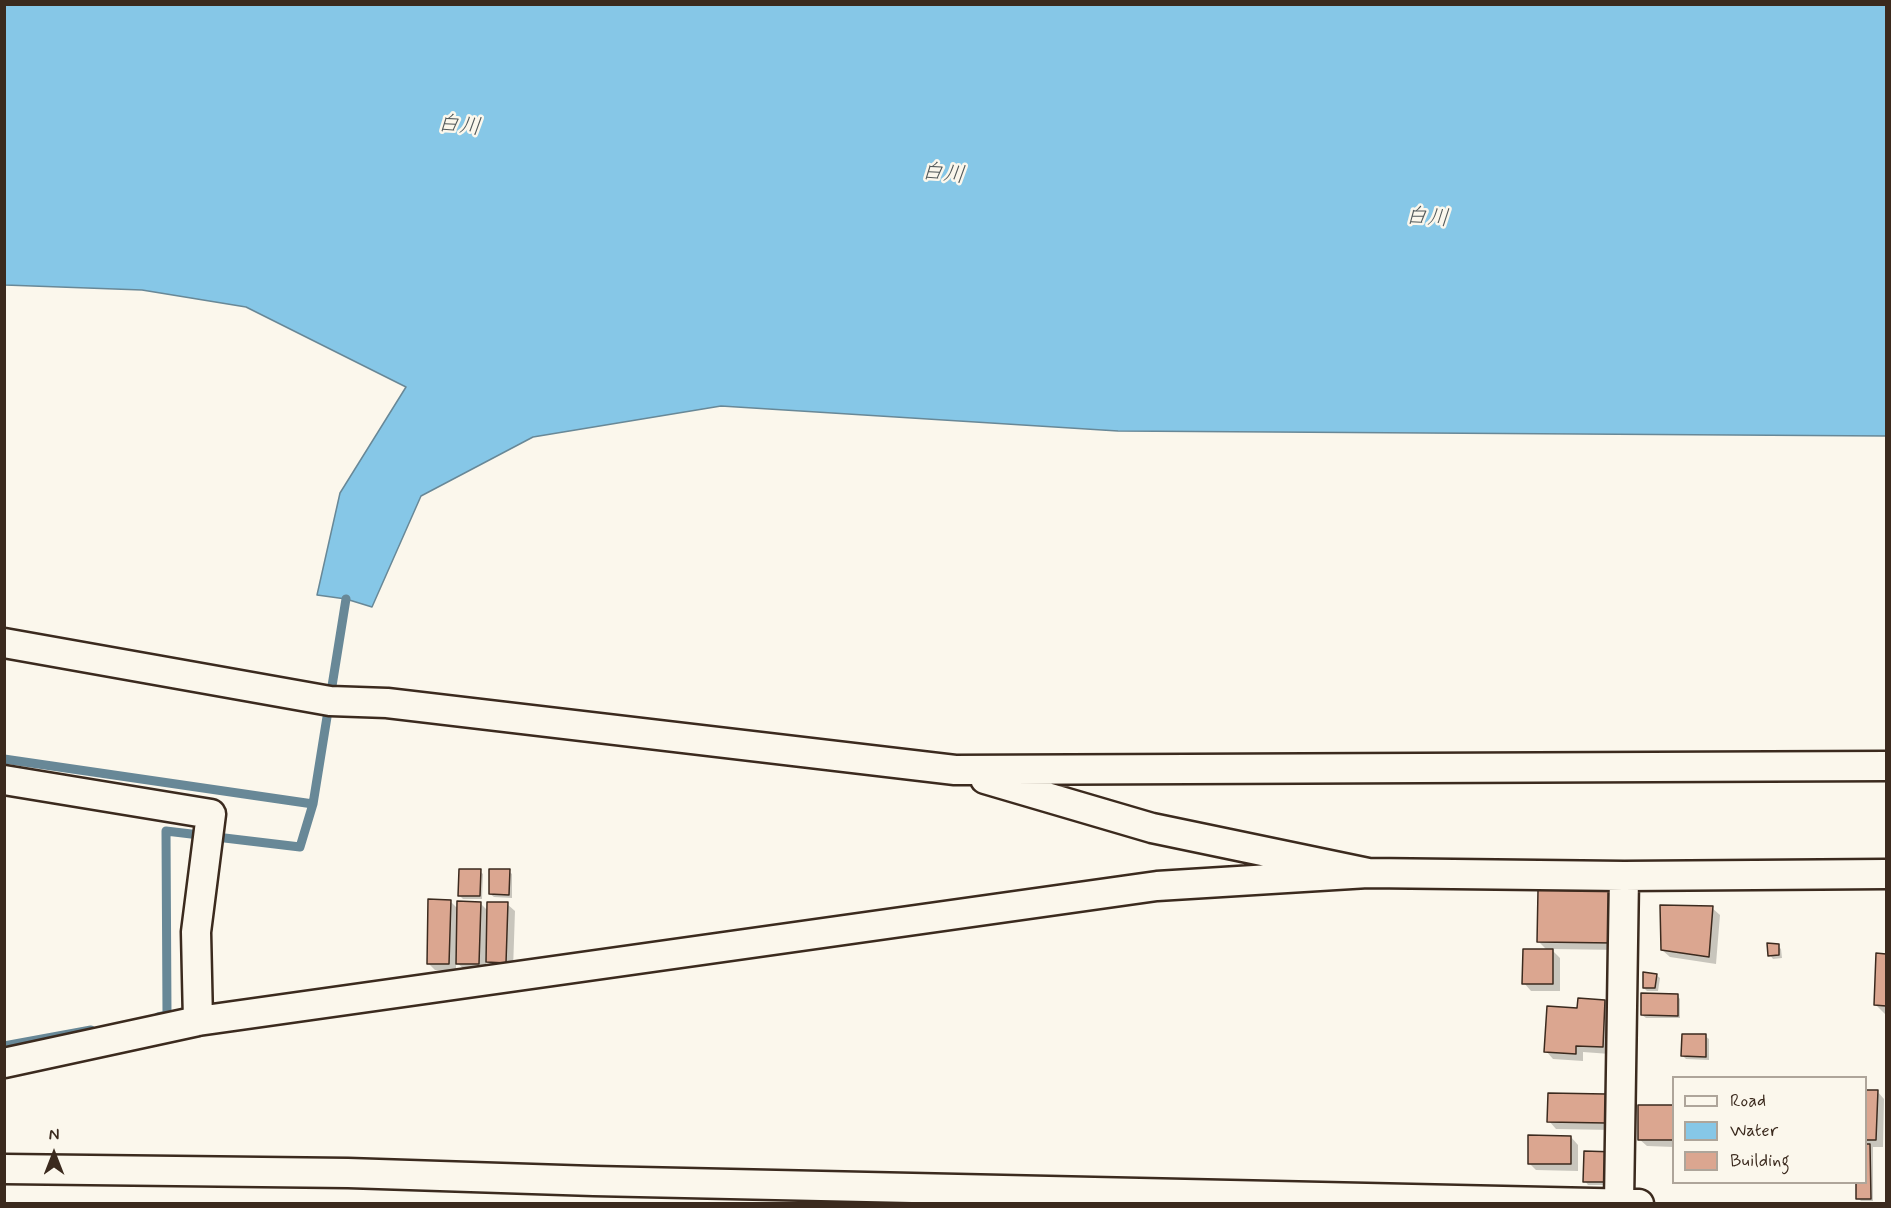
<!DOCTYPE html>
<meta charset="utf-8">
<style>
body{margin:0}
#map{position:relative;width:1891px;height:1208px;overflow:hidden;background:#fbf7ec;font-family:Mynerve,sans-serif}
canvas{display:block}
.frame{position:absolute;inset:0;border:6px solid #3b2a1e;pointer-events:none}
.legend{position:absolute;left:1672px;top:1076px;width:195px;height:108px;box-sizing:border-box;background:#fbf7ec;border:2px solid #aea59a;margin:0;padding:8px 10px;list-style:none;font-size:18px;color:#3b2a1e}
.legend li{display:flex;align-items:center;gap:12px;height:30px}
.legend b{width:30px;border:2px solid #aea59a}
.north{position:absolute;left:24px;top:1124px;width:60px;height:60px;-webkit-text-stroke:4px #fbf7ec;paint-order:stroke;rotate:0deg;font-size:16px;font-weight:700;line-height:24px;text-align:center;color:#3b2a1e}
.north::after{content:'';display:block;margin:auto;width:21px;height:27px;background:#3b2a1e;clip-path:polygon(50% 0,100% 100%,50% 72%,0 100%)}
</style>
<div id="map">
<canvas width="1891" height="1208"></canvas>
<div class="frame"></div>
<ul class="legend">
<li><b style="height:8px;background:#fbf7ec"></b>Road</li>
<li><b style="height:16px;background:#86c7e7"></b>Water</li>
<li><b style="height:16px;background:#dba690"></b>Building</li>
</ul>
<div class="north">N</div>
</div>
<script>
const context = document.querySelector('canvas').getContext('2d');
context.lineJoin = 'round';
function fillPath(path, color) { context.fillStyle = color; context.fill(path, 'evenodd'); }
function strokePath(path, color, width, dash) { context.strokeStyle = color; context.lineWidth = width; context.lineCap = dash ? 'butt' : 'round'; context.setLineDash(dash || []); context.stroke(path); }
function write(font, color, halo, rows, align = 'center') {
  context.font = font + ' Mynerve,"Klee One",sans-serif'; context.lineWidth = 5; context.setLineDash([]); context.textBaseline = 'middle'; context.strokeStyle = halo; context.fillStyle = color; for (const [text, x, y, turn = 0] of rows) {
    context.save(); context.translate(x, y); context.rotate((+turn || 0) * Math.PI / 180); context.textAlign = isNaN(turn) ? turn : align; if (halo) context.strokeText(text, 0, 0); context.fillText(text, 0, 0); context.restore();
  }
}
const water = new Path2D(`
 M5 4 1886 5V436L1118 431 721 406 533 437 421 496 372 607 346 599 317 595 340 493 406 387 246 307 142 290 5 285Z`);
const shadow = new Path2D(`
 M480 871 483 874 482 899H463L460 896Z
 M509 871 512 874V898L494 897 490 894Z
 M1540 891 1621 950 1551 949 1560 958V991H1531L1524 983 1548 951 1539 942Z
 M450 901 458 909 480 903 488 911 507 904 515 911 513 970 495 969 486 961V971L465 970 456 962V971L435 970 428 963Z
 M1712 908 1720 915 1716 964 1670 957 1662 950Z
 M1778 946 1781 949 1782 958 1773 959 1770 955Z
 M1877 955H1886V1015L1876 1005Z
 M1656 975 1660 978 1658 991H1647L1644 988Z
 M1677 995 1680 999V1018H1646L1642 1015Z
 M1605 1001 1612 1008 1610 1054 1583 1052V1061L1553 1059 1546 1051Z
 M1705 1036 1709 1039V1060L1686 1059 1683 1056Z
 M1866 1091H1877L1884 1099 1883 1147H1873V1201H1861L1858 1198 1866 1182Z
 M1605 1096 1613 1103 1612 1130 1556 1129 1549 1121Z
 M1674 1106V1147L1647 1146 1639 1139Z
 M1571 1137 1578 1145V1171L1536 1170 1529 1163Z
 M1585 1153 1619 1185H1588L1585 1181Z`);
const stream = new Path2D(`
 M4 759 313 804 346 599
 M158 1017 167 1015 166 831 300 847 313 804
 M4 1046 91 1030`);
const building = new Path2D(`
 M459 869H481L480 896H458Z
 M489 869H510L509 895 489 894Z
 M1538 890 1615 891 1614 943 1537 942Z
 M428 899 451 900 449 964H427Z
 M457 901 481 902 479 964H456Z
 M487 902H508L506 963 486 962Z
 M1660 905 1713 906 1709 957 1661 950Z
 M1767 943 1779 944V955L1768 956Z
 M1523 949H1553V984H1522Z
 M1876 953 1886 954V1006L1874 1005Z
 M1643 972 1657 974 1655 988H1643Z
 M1641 993 1678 994V1016L1641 1015Z
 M1578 998 1605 1000 1603 1047 1576 1046V1054L1544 1052 1547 1006 1577 1008Z
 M1682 1034H1706V1057L1681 1056Z
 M1866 1090H1878L1876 1140H1866Z
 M1548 1093 1606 1094V1123L1547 1122Z
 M1638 1105H1674V1140H1638Z
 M1528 1135 1571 1136V1164H1528Z
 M1866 1144H1870L1871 1199H1856V1182H1866Z
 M1584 1151 1616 1152V1182H1583Z`);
const street = new Path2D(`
 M4 643 330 701 387 703 955 770 1886 766
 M985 779 1152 828 1368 873 1624 876 1886 874
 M4 780 211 814 196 932 198 1021
 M4 1063 198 1021 1157 886 1368 873
 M4 1169 348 1173 594 1181 1639 1204
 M1619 1203 1624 876`);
const waterNames = [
 ["白川",459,127,6],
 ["白川",943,175,6],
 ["白川",1427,219,4]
];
fillPath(water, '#86c7e7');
strokePath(water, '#688897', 1.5);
fillPath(shadow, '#0003');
strokePath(stream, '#688897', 9);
fillPath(building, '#dba690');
strokePath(building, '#3b2a1e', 1.5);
strokePath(street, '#3b2a1e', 33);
strokePath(street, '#fbf7ec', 28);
write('italic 22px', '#52595a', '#fbf7ec', waterNames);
</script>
